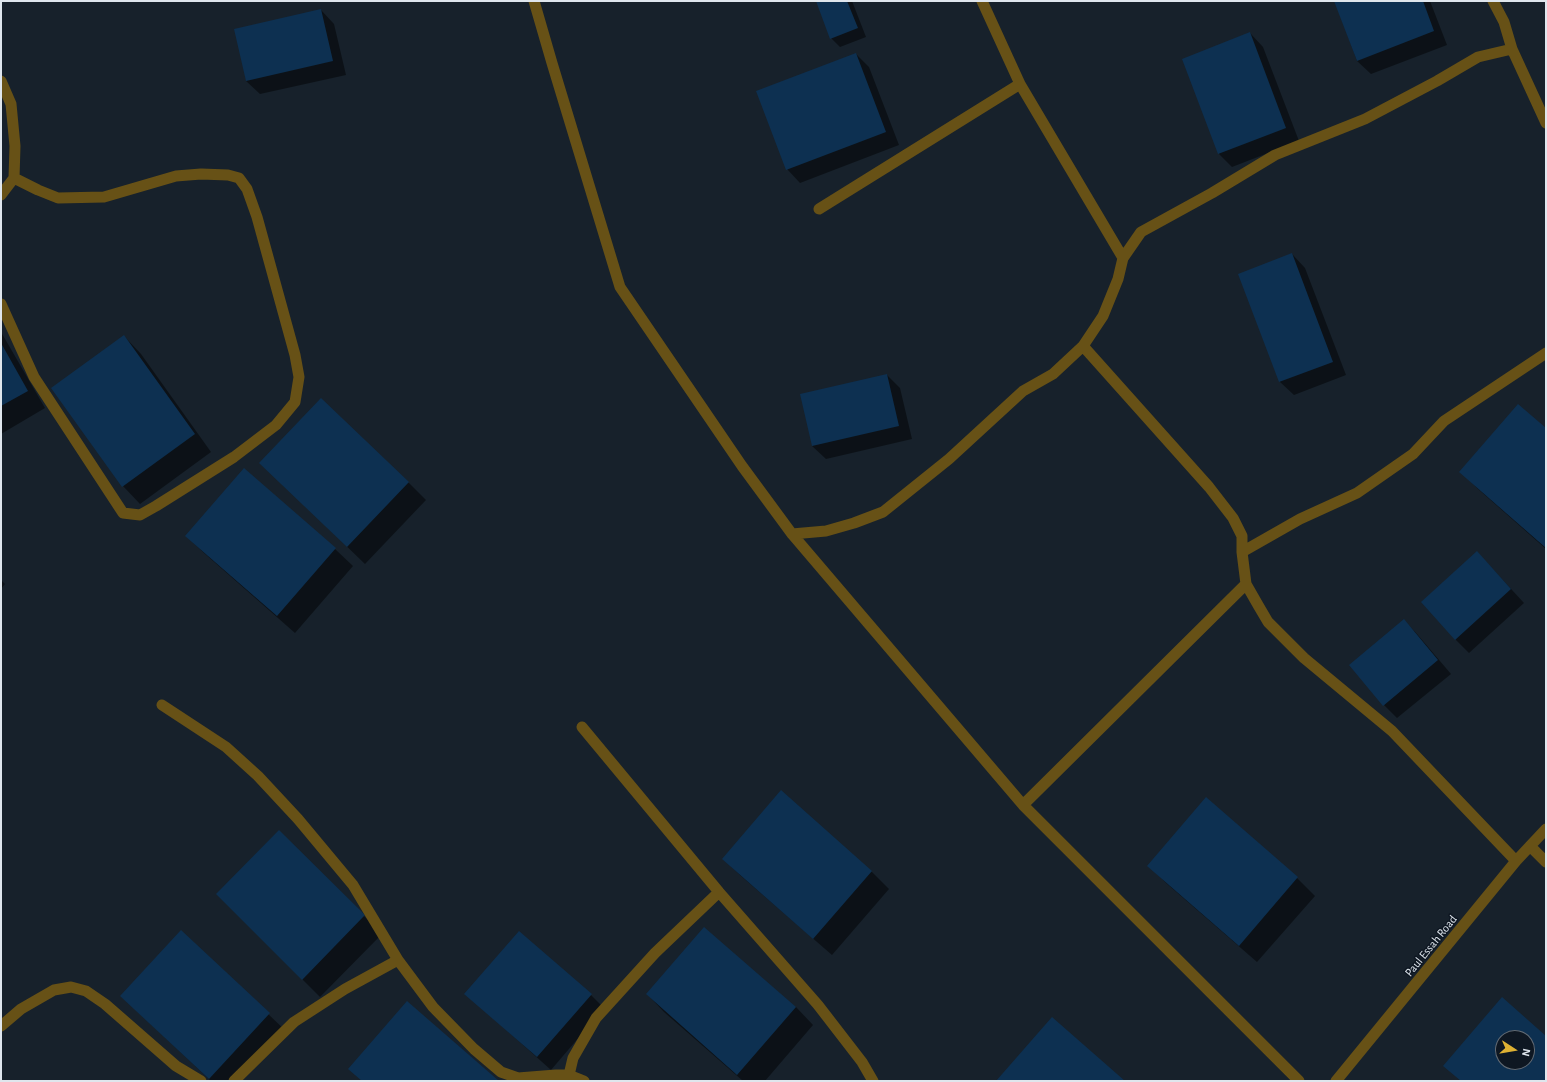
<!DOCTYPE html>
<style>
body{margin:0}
#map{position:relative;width:1547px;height:1082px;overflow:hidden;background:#17212b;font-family:"Alegreya Sans",sans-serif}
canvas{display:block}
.frame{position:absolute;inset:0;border:2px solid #dfe6ed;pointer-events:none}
.north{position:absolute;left:1495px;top:1030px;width:40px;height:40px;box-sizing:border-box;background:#0e1722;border:1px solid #626a73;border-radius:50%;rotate:102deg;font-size:11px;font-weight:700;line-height:16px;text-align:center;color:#dfe6ed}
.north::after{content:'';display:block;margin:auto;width:14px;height:18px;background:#deb133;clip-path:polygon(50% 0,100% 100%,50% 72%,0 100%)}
</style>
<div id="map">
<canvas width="1547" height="1082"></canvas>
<div class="frame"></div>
<div class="north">N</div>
</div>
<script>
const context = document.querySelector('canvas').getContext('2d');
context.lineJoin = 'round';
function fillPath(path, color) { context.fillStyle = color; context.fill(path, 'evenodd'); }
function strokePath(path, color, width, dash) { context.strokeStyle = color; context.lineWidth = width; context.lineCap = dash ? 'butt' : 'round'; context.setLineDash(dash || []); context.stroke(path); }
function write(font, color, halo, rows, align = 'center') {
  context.font = font + ' "Alegreya Sans",sans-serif'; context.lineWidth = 3; context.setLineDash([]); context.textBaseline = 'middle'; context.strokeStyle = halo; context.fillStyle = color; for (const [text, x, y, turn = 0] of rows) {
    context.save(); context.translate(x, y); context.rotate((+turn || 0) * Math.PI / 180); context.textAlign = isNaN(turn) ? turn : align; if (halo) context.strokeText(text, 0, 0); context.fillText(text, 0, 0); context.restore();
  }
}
const shadow = new Path2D(`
 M817 1H852L866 37 840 47 831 38Z
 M1335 1H1430L1447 45 1371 74 1357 61Z
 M321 10 334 24 346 75 260 94 246 81Z
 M1250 33 1263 47 1299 141 1232 167 1219 154Z
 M856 54 869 67 899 145 800 183 787 169Z
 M1292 254 1305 268 1346 375 1294 395 1280 382 1240 274Z
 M1 332 45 408 1 434Z
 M124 336 141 354 211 452 140 504 123 486Z
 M887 375 900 388 912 439 826 459 812 446Z
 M1546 430V549L1478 489 1461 472Z
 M278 480 408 482 426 500 365 564Z
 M186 536 335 549 353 566 295 633 204 553Z
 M1477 552 1524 603 1469 653 1455 639Z
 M1 580 5 584 1 589Z
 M1404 620 1417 634 1451 674 1397 718 1384 705Z
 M781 792 872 872 889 889 832 955 741 876 723 859Z
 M279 831 382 934 320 997 217 894Z
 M1149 866 1297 878 1315 896 1257 962 1166 883Z
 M181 931 287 1032 241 1081H211L139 1013Z
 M466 994 591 995 604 1008 551 1070Z
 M647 994 796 1007 813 1025 765 1081H743L664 1012Z`);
const building = new Path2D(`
 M816 1H847L858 28 830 39Z
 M1334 1H1423L1434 31 1357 61Z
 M321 9 333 61 246 81 234 29Z
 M1250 32 1286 128 1218 154 1182 59Z
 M856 53 886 132 786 170 756 91Z
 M1292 253 1333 362 1279 382 1238 274Z
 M124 335 195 434 122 487 51 388Z
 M1 343 28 391 1 406Z
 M887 374 899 426 812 446 800 394Z
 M321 398 409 482 347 547 259 463Z
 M1518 404 1546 428V548L1459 472Z
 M244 468 336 548 277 616 185 536Z
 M1477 551 1511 589 1455 640 1421 602Z
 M1404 619 1438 660 1383 706 1349 665Z
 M781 790 872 871 813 939 722 859Z
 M1206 797 1298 877 1239 946 1147 866Z
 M279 830 365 915 302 980 216 894Z
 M704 927 796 1007 737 1075 646 994Z
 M181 930 270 1013 209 1079 120 996Z
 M519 931 592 994 537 1057 464 994Z
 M1502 997 1546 1036V1081H1461L1443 1066ZM1503 1038H1527V1062H1503Z
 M407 1001 499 1081H362L348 1069Z
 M1052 1017 1125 1081H996Z`);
const minor = new Path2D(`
 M534 1 552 63 620 287 742 466 792 534 1023 805 1299 1081
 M982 1 1020 84 1123 258
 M1493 1 1504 22 1512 49 1546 123
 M1 81 11 104 15 146 14 178 1 195
 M819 209 1020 84
 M1 304 34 377 123 513 140 515 156 506 234 457 276 425 295 402 299 377 295 355 257 217 247 189 239 178 228 175 201 174 176 176 104 197 58 198 38 190 14 178
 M1083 346 1209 487 1233 518 1242 536V552L1246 584 1258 605 1268 622 1304 658 1392 731 1516 861
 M792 534 826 531 854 523 883 512 949 459 1023 391 1053 374 1083 346 1103 316 1118 279 1123 258 1141 232 1212 193 1275 155 1365 119 1437 81 1478 57 1512 49
 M1242 552 1300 519 1357 493 1413 454 1444 421 1546 353
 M162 705 226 747 258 776 298 819 353 885 398 960 433 1007 474 1049 501 1072 518 1078 556 1075H569L584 1081
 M582 727 719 892 818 1005 862 1062 873 1081
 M1023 805 1246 584
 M1530 846 1546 862
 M1 1026 21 1009 54 990 71 987 86 991 105 1004 176 1066 201 1081
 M569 1075 573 1058 596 1018 655 953 719 892
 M234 1081 294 1022 345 989 398 960
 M1336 1081 1516 861 1546 829`);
const streetNames = [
 ["Paul Essah Road",1431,946,-51]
];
fillPath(shadow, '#0007');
fillPath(building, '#0d3051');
strokePath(minor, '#675116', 11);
write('12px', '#dfe6ed', '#0e1722', streetNames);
</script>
